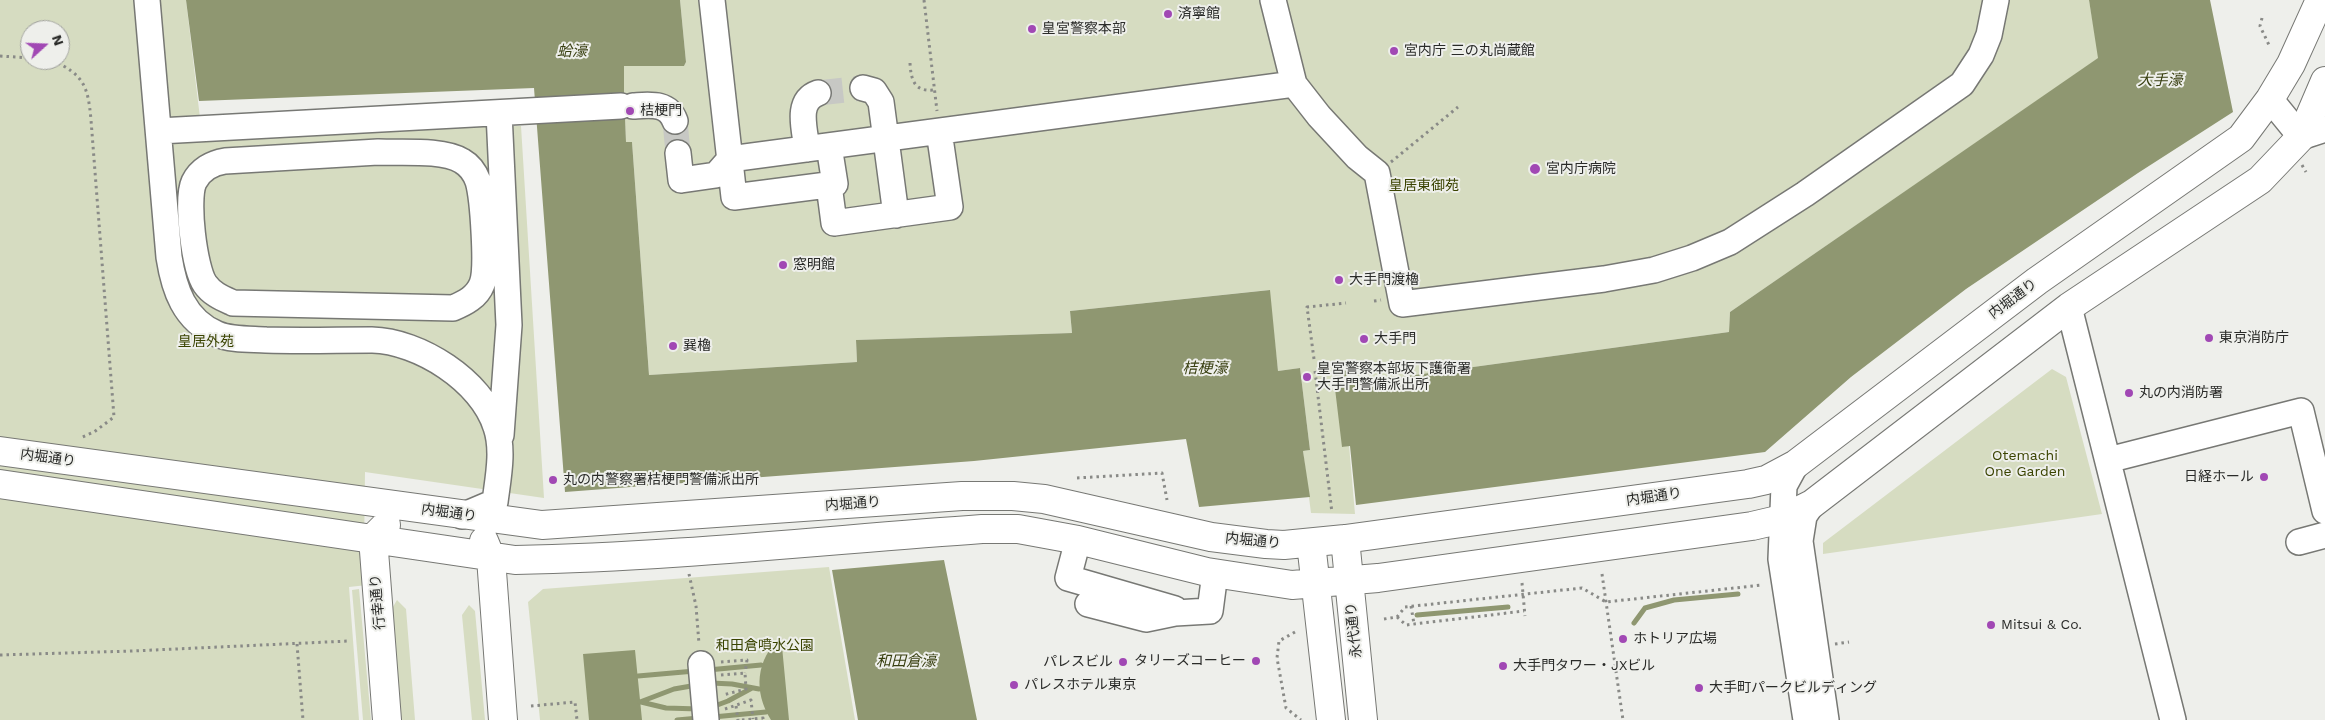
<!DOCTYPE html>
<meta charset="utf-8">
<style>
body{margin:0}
#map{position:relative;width:2325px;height:720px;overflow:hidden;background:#eeefeb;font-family:"Work Sans",sans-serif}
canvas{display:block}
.north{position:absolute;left:20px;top:20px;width:50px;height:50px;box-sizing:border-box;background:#eeefeb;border:1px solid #a0a19d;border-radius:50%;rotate:70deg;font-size:14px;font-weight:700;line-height:20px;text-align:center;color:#2a2b29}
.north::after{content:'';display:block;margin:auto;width:18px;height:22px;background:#a148b4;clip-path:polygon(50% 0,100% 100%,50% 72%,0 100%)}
</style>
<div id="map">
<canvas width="2325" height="720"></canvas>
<div class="north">N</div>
</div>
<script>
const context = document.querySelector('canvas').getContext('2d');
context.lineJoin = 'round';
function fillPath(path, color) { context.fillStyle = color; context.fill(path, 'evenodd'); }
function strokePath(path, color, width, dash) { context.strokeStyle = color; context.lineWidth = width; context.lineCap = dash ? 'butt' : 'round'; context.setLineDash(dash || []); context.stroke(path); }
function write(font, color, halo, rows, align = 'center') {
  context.font = font + ' "Work Sans","Noto Sans JP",sans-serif'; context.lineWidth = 4; context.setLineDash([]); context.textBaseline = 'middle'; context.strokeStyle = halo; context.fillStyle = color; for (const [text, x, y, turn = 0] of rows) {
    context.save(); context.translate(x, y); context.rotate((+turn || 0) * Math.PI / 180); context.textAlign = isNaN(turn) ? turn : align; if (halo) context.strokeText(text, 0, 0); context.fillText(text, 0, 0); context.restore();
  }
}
const green = new Path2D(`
 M0 0H186L202 135 317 128 521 126 544 498 365 472 364 554 367 585 349 587 359 720H0ZM30 30H60V60H30Z
 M680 0H2089L2099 58 1730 312 1729 332 1349 384 1346 370 1343 447 1349 445 1355 514 1311 513 1303 451 1310 450 1300 368 1278 371 1269 290 1070 311 1072 333 856 340 857 362 649 375 632 142H626L625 117 620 94H624V66H684L686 62Z
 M2052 369 2066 377 2102 514 1823 554V543Z
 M829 567 855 720H540L528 602 543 589Z
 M359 589 371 720H363L352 590Z
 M397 600 406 609 415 720H400L390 612Z
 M469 605 475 611 485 720H472L462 615Z`);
const water = new Path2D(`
 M186 0H680L686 62 684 66H624V94H621L625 117 626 142H632L649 375 857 362 856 340 1072 333 1070 311 1270 290 1278 371 1300 368 1310 450 1303 451 1310 497 1199 507 1186 439 974 461 565 492 534 88 199 101Z
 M2089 0H2210L2233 112 2138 173 1966 289 1851 377 1765 452 1356 505 1350 446 1342 447 1333 372 1346 370 1349 384 1729 332 1730 312 2098 58Z
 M944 560 977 720H858L832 570Z
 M781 636 789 720H771C753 691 756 660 781 636Z
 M635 650 642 720H589L583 654Z`);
const stream = new Path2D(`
 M1417 615 1508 607
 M1634 623 1645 608 1674 600 1738 594
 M708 670 761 665
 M638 676 695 671
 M711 683 732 684 759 689
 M640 702 674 689 697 685
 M641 702 666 708 699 709
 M712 707 728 701 752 688
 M713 717 766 712
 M677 720 699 718`);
const minorTunnel = new Path2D(`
 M818 93 863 88
 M675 121 678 153`);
const path = new Path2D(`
 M924 0 937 111
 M2262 18 2260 26 2269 45
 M0 56 30 58
 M52 60C84 75 88 86 91 120L114 417 94 432 80 438
 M910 63C911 81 915 92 934 90
 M1391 162 1458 107
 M2302 165 2306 172
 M1374 301 1381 300
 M1314 359 1307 307 1346 303
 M1315 371 1332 513
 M1077 478 1162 473 1167 500
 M689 574 696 606 699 644
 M1602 574 1623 720
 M1522 583 1525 616
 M1411 606 1414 624
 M1397 617 1406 625 1524 611
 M1384 619 1397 617 1405 607 1582 588 1606 602 1762 585
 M1295 632 1279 641 1277 658 1286 708 1301 720
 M297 644 303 720
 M1835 644 1849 642
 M0 655 132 651 349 641
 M721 662 747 660 745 673
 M721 675 745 673 746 689 723 695
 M531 706 575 702 577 720
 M736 706 738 720
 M725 709 751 700 753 719
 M742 720 763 718V720`);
const minor = new Path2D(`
 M147 0 169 257C174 289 184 320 217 334 231 340 250 339 266 340 301 341 337 340 372 340 419 341 482 381 496 427 504 450 498 478 495 502L462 516
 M712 0 734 197 835 184 829 146
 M1273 0 1294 84 1319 116 1357 157 1377 173 1402 304 1604 279 1654 270 1692 258 1730 242 1805 194 1962 84 1981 55 1989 35 1996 0
 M863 88 874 91 881 102 896 215
 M2270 99 2301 137 2325 129
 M633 106C650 105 668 102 675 121
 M499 113 509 325 501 435
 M159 131 621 106
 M807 149C805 130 795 101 818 93
 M378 152C401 153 443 149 462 161 469 165 475 173 478 181 483 198 488 269 482 284 477 297 465 303 453 308L233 303C222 298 212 294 205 284 194 268 186 199 194 182 200 170 212 163 225 161Z
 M678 153 681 180 716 175 730 159 1294 84
 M829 185 834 223 950 207 939 131
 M2069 307 2173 720
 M2108 460 2301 411 2325 511
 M1796 464 1784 486 1781 559 1806 720
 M1812 504 1804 516 1800 541 1826 720
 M1078 540 1068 578 1175 609V613L1146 619 1088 604
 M2299 542 2325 535
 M1175 613 1210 611 1215 573
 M701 664 706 720`);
const major = new Path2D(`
 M0 451 542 525 962 496H1013L1044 499 1211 537 1266 544 1284 545 1345 539 1748 484 1766 480 1796 464 2037 281 2241 138 2270 99 2291 64 2320 0
 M0 484 515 560C671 557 827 540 982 529H1018L1078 540 1207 572 1292 585 1378 578 1752 526 1782 519 1812 504 2069 307 2260 180 2301 137 2325 81
 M386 525 373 538 387 720
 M1345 539 1363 720
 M484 541 491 558 503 720
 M1311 543 1331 720`);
const markers = [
 [1168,14,5,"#a148b4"],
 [1032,29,5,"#a148b4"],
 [1394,51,5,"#a148b4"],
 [630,111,5,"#a148b4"],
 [1535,169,6,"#a148b4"],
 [783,265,5,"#a148b4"],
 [1339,280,5,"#a148b4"],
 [2209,338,5,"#a148b4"],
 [1364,339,5,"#a148b4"],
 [673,346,5,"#a148b4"],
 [1307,377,5,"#a148b4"],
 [2129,393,5,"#a148b4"],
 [2264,477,5,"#a148b4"],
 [553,480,5,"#a148b4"],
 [1991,625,5,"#a148b4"],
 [1623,639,5,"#a148b4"],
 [1256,661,5,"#a148b4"],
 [1123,662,5,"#a148b4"],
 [1503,666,5,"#a148b4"],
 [1014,685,5,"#a148b4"],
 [1699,688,5,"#a148b4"]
];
const poiNames = [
 ["済寧館",1178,14],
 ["皇宮警察本部",1042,29],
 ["宮内庁 三の丸尚蔵館",1404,51],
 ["桔梗門",640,111],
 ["宮内庁病院",1546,169],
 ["窓明館",793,265],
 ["大手門渡櫓",1349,280],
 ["東京消防庁",2219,338],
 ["大手門",1374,339],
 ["巽櫓",683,346],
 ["皇宮警察本部坂下護衛署",1317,369],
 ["大手門警備派出所",1317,385],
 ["丸の内消防署",2139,393],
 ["日経ホール",2254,477,"right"],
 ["丸の内警察署桔梗門警備派出所",563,480],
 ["Mitsui & Co.",2001,625],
 ["ホトリア広場",1633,639],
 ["タリーズコーヒー",1246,661,"right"],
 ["パレスビル",1113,662,"right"],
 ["大手門タワー・JXビル",1513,666],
 ["パレスホテル東京",1024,685],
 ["大手町パークビルディング",1709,688]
];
const parkNames = [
 ["皇居東御苑",1424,186],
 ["皇居外苑",206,342],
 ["Otemachi",2025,456],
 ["One Garden",2025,472],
 ["和田倉噴水公園",765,646]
];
const streetNames = [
 ["内堀通り",2013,299,-37],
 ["内堀通り",48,458,8],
 ["内堀通り",1654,497,-8],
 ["内堀通り",853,504,-4],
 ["内堀通り",449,513,8],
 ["内堀通り",1253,541,6],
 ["行幸通り",378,602,-95],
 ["永代通り",1354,630,-96]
];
const waterNames = [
 ["蛤濠",572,52],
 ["大手濠",2160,81],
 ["桔梗濠",1205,369],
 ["和田倉濠",906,662]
];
fillPath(green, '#d6dcc1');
fillPath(water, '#8f9771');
strokePath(stream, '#8f9771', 5);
strokePath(minorTunnel, '#c7c8c4', 25, [25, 12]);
strokePath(minor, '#777874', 28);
strokePath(major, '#777874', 30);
strokePath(path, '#898a87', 3, [2.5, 4]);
strokePath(minor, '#fff', 25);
strokePath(major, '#fff', 28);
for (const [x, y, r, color] of markers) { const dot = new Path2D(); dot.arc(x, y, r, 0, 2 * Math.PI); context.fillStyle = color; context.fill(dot); strokePath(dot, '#eeefeb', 2); }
write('14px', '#2a2b29', '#eeefeb', poiNames, 'left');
write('14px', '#3a4300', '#eeefeb', parkNames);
write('14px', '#2a2b29', '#eeefeb', streetNames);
write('italic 15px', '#383f10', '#eeefeb', waterNames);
</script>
